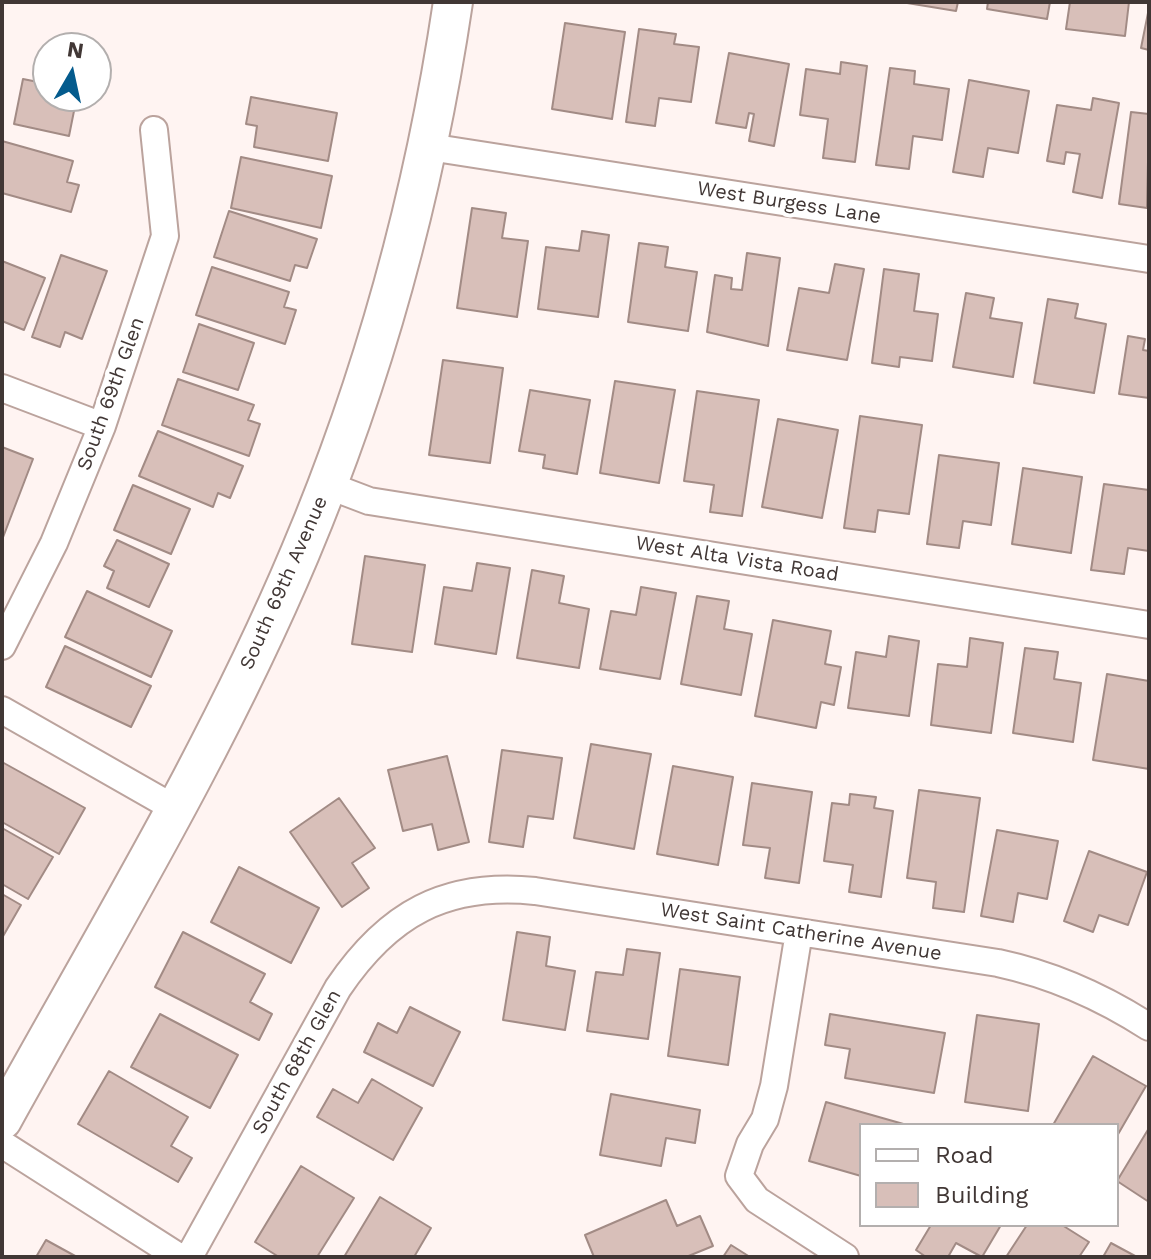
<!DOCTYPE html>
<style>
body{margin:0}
#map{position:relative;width:1151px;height:1259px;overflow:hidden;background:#fff4f2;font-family:"Work Sans",sans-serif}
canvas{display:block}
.frame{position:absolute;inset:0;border:4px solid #413735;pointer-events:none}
.legend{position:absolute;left:859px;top:1123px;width:260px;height:104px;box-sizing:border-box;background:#fff;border:2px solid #b3afae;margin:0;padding:10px 14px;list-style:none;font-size:24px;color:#413735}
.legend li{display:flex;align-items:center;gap:16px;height:40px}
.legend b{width:40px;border:2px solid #b3afae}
.north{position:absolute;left:32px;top:32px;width:80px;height:80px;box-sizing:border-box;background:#fff;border:2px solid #b3afae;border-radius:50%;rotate:9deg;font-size:22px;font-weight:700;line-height:32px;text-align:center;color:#413735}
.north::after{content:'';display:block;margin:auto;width:28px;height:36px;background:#045b8d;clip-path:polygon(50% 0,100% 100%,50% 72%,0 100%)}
</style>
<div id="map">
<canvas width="1151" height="1259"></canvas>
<div class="frame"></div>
<ul class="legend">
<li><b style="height:10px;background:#fff"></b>Road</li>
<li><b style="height:22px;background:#d8bfb9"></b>Building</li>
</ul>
<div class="north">N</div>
</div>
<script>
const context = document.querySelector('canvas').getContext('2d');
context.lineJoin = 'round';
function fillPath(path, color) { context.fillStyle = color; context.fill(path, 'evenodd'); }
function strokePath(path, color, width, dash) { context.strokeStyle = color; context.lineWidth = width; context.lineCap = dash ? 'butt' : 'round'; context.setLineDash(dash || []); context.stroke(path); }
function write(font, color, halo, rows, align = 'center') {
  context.font = font + ' "Work Sans",sans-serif'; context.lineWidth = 8; context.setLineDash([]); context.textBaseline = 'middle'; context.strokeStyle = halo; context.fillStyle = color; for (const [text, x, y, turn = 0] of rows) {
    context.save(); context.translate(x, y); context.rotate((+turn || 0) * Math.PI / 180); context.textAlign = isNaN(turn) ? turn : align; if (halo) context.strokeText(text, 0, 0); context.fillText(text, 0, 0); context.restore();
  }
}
const building = new Path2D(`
 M901 2H958L956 11Z
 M988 2H1050L1047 19 987 9Z
 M1070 2H1129L1125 36 1066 29Z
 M1149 8V50L1141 48Z
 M565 23 625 32 612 119 552 109Z
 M639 29 676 34 674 44 699 47 691 102 659 98 655 126 626 122Z
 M729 53 789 64 774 146 749 141 754 114 749 113 746 128 716 123Z
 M841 62 867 66 855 162 823 158 828 119 800 115 806 69 840 74Z
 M890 68 915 71 914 84 949 89 942 140 913 136 909 169 876 165Z
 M23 79 48 84V96H77L69 136 14 124Z
 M969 80 1029 91 1018 153 988 148 983 177 953 172Z
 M251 97 337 113 328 161 254 147 257 126 246 124Z
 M1093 98 1119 103 1102 198 1073 192 1080 154 1066 152 1064 164 1047 161 1057 105 1091 110Z
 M1131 112 1149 114 1147 208 1119 204Z
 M2 141 73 161 67 182 79 185 71 212 2 193Z
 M241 157 332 176 321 228 231 208Z
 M472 208 506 213 502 238 528 241 517 317 457 308Z
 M229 211 317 239 307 268 295 265 290 281 214 257Z
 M582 231 609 235 598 317 538 309 546 247 579 251Z
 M639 243 668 247 665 267 697 272 688 331 628 322Z
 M747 253 780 258 768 346 707 332 715 275 732 278 731 289 742 290Z
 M61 255 107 271 82 339 65 332 60 347 32 337Z
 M2 261 45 278 24 330 2 321Z
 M835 264 864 269 847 360 787 350 799 288 829 293Z
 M212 267 289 292 284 307 296 310 285 344 196 315Z
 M884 269 919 274 914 311 938 314 932 361 900 357 899 367 872 363Z
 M966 293 994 298 990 318 1022 323 1013 377 953 367Z
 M1048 299 1078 304 1075 318 1106 324 1094 393 1034 383Z
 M199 324 254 343 238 390 183 372Z
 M1128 336 1145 339 1143 350 1149 351V398L1119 394Z
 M443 360 503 368 490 463 429 455Z
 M178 379 254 405 248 420 260 424 249 456 162 425Z
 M615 381 675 390 659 483 600 473Z
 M530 390 590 400 577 474 543 468 545 455 519 451Z
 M697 391 759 400 742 516 710 512 714 485 684 481Z
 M860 416 922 425 909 514 878 510 875 532 844 528Z
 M778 419 838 430 822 518 762 507Z
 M158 431 243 466 230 498 218 493 213 507 139 476Z
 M2 447 33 459 2 540Z
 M939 455 999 463 991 525 963 521 959 548 927 544Z
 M1023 468 1082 477 1071 553 1012 544Z
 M1104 484 1149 490V551L1128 548 1124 574 1091 570Z
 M133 485 190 509 171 554 114 530Z
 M117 540 169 564 149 607 107 588 114 571 104 566Z
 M365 556 425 565 412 652 352 644Z
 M477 563 510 568 496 654 435 644 444 587 472 591Z
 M532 570 564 576 559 603 589 609 579 668 517 658Z
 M641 587 676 593 660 679 600 669 611 611 636 615Z
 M87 591 172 631 151 677 65 637Z
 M697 596 729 601 724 629 752 634 741 695 681 684Z
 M773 620 831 631 825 664 841 667 834 705 821 702 816 728 755 716Z
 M889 636 919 641 909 716 848 708 856 652 886 657Z
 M970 638 1003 643 991 733 931 725 938 664 967 667Z
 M65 646 151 686 131 727 46 687Z
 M1025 648 1058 652 1054 679 1081 683 1073 742 1013 733Z
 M1107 674 1149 681V769L1093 760Z
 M591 744 651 754 634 849 574 838Z
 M502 750 562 758 553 819 528 816 523 847 489 842Z
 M447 756 469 842 438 850 432 824 403 831 388 770Z
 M2 762 85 808 59 854 2 822Z
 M673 766 733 777 718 865 657 854Z
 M752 783 812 792 799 883 765 878 770 848 743 845Z
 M919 790 980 798 964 912 933 908 936 882 907 878Z
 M850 794 876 797 874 808 893 811 881 897 849 892 853 865 824 861 832 803 849 805Z
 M339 798 375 848 352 863 369 888 342 907 290 832Z
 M2 828 53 857 28 899 2 884Z
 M997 830 1058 841 1047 899 1018 893 1013 922 981 916Z
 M1089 851 1147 872 1128 925 1099 915 1093 932 1064 921Z
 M239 867 319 908 291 963 211 922Z
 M2 894 21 905 2 938Z
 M183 932 265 974 250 1002 272 1014 259 1040 155 987Z
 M517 932 550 937 546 966 575 971 565 1030 503 1020Z
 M627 949 660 953 648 1039 587 1031 596 972 623 975Z
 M680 969 740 977 728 1065 668 1056Z
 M410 1007 460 1032 433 1086 364 1052 378 1023 397 1033Z
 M160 1014 238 1055 210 1108 131 1067Z
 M830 1014 945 1033 934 1093 845 1078 850 1049 825 1045Z
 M977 1015 1039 1024 1028 1111 965 1102Z
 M1093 1056 1146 1086 1117 1136V1125H1053Z
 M109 1071 188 1117 171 1146 192 1158 178 1182 78 1124Z
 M372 1079 422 1108 393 1160 317 1117 333 1089 358 1103Z
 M611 1094 700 1110 695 1143 666 1138 661 1166 600 1155Z
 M826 1102 907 1125H861V1176L809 1161Z
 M1149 1128V1202L1117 1181Z
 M301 1166 354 1198 317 1257H279L255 1242Z
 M380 1197 431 1228 414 1257H344Z
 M666 1200 677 1226 700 1216 713 1246 686 1257H594L585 1235Z
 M931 1225H1001L982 1257 956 1243 948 1257H926L916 1250Z
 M1027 1225H1062L1089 1242 1079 1257H1006Z
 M46 1240 77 1257H36Z
 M1111 1243 1137 1257H1103Z
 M731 1245 750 1257H723Z`);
const street = new Path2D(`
 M429 147 1149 259
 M2 388 102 426
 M327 485 369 501 1149 625
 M2 646 54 543 102 426 165 236 154 130
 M2 710 174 808
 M799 932 774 1086 765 1119 750 1144 739 1176 757 1200 845 1257
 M2 1144 179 1257
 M189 1257 338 988C388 914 445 882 535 891L998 963C1054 975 1101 996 1149 1027`);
const secondary = new Path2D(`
 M2 1120C105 934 217 750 300 553 374 378 425 190 453 2`);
const streetNames = [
 ["West Burgess Lane",789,203,9],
 ["South 69th Glen",111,394,-70],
 ["West Alta Vista Road",737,559,9],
 ["South 69th Avenue",284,583,-66],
 ["West Saint Catherine Avenue",801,932,9],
 ["South 68th Glen",297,1062,-61]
];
fillPath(building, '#d8bfb9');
strokePath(building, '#a28b85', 2);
strokePath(street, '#bba39d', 30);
strokePath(secondary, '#bba39d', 42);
strokePath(street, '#fff', 26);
strokePath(secondary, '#fff', 38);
write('20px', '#413735', '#fff', streetNames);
</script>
